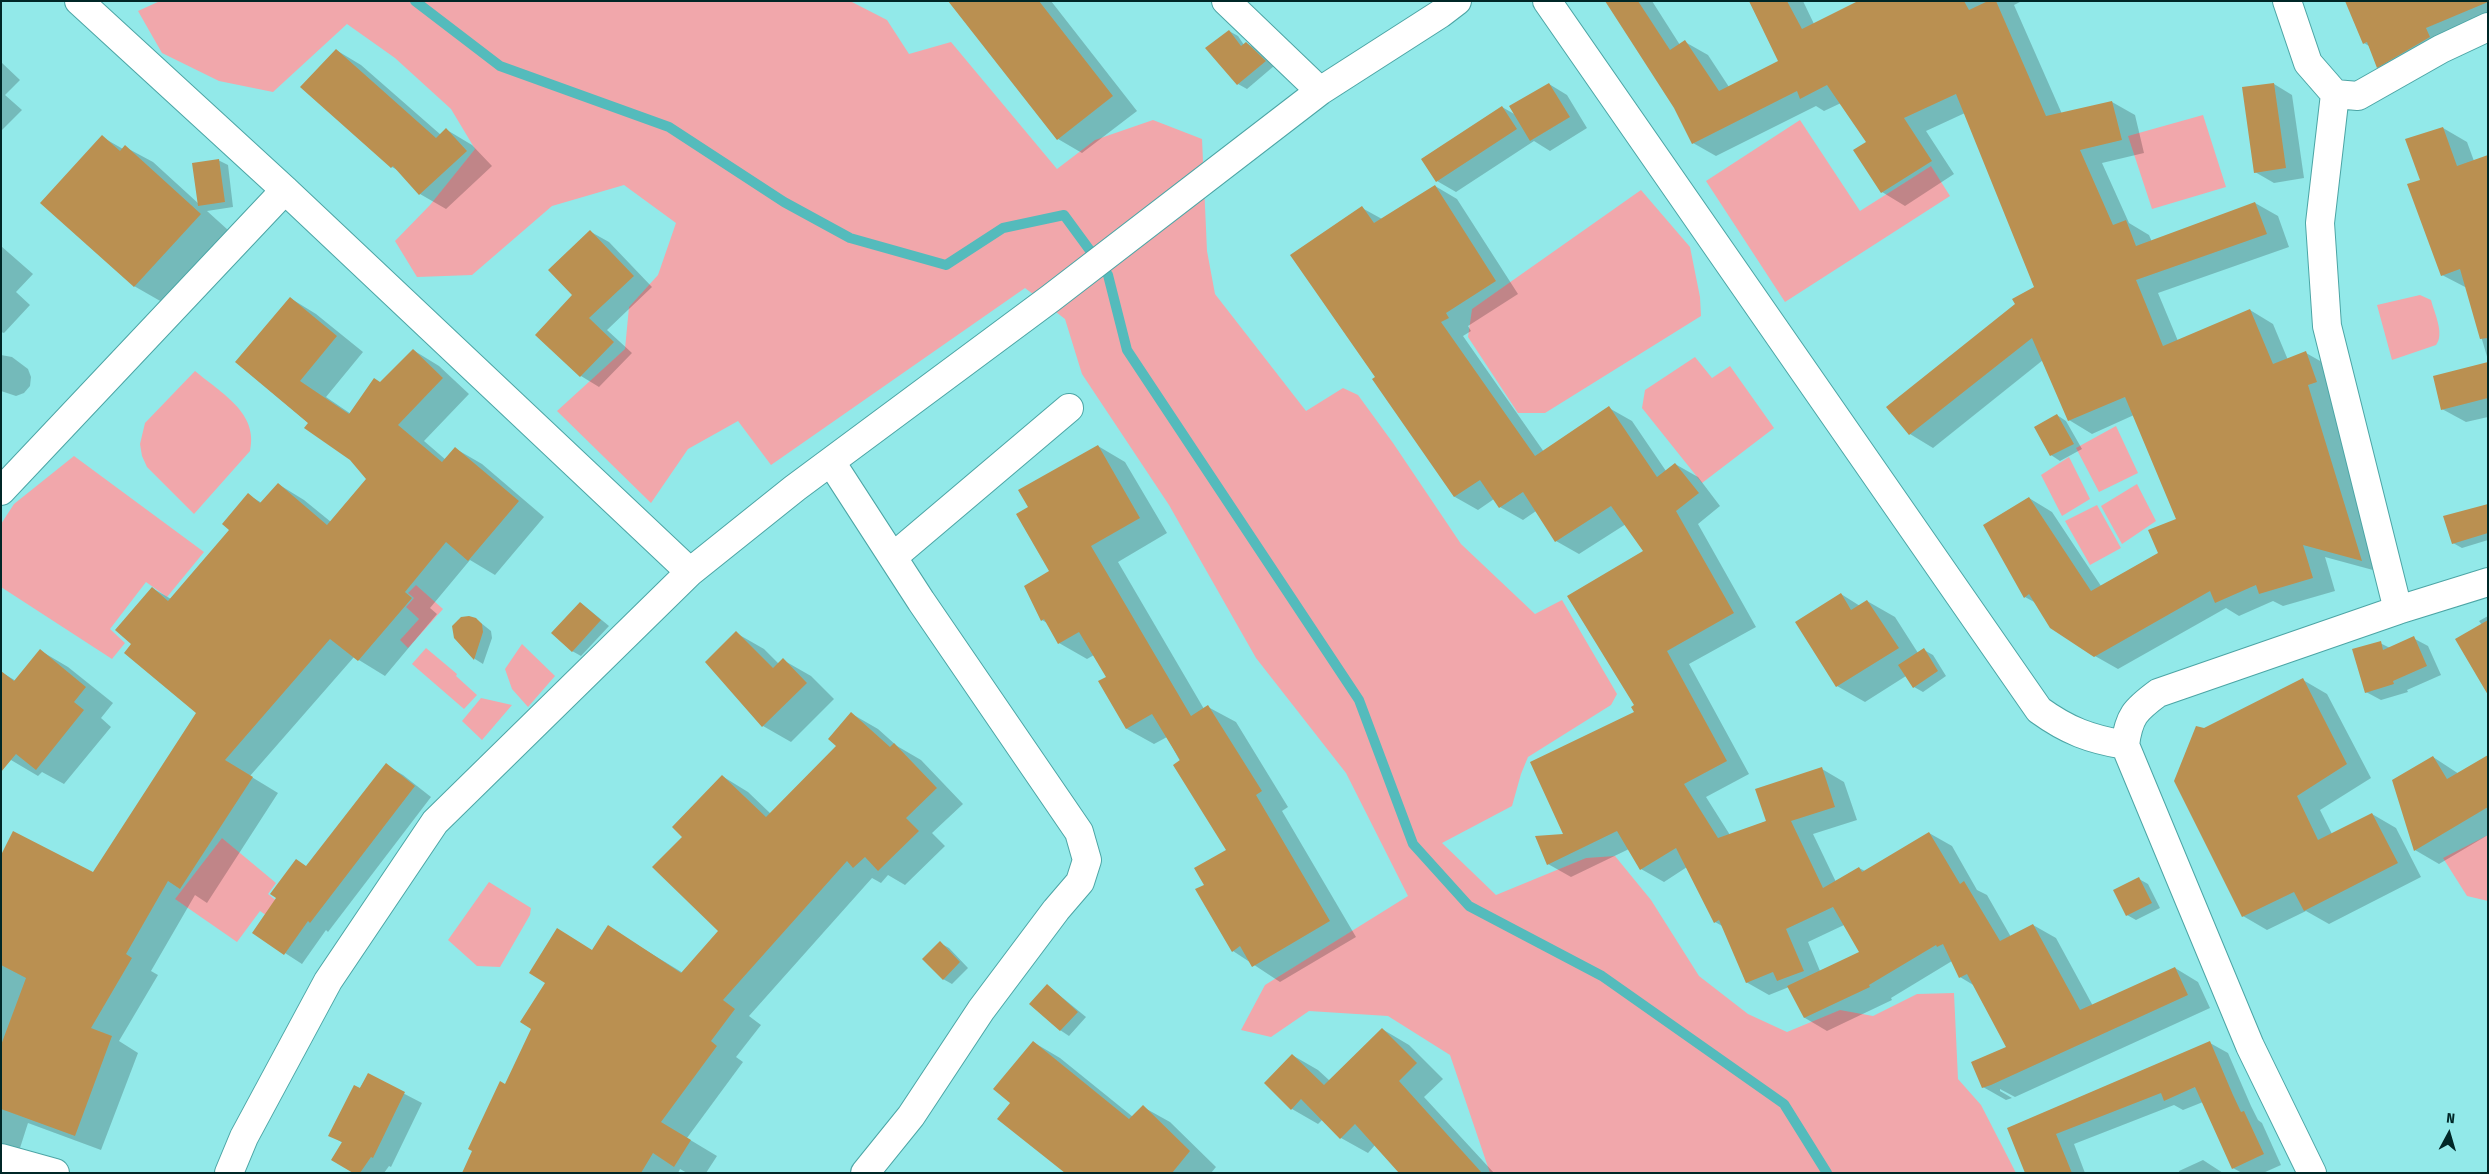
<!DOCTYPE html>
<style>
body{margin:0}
#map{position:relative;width:2489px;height:1174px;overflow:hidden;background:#92e9e9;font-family:"Fira Sans Condensed",sans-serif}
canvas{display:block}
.frame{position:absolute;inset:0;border:2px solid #002727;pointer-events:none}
.north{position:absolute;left:2424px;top:1109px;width:50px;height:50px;-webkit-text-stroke:4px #92e9e9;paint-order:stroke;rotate:6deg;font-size:14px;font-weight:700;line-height:20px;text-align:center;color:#002727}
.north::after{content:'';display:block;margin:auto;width:18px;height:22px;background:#002727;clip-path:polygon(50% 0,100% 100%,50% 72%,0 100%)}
</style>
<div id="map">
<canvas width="2489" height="1174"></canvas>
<div class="frame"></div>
<div class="north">N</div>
</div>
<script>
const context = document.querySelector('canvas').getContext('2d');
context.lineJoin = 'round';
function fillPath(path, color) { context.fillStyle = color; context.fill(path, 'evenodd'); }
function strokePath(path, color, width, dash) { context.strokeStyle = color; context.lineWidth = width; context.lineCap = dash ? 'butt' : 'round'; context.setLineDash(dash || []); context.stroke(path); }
const green = new Path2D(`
 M160 1H850L887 20 909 54 951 42 1057 169 1095 140 1153 120 1202 139 1207 251 1215 294 1306 411 1343 388 1358 395 1393 443 1461 544 1535 614 1562 600 1617 694 1611 705 1528 757 1521 774 1512 806 1442 843 1496 895 1586 858 1615 856 1651 900 1699 976 1748 1014 1787 1032 1840 1010 1873 1016 1917 994 1954 993 1958 1079 1981 1105 2016 1173H1490L1450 1055 1388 1016 1309 1011 1271 1037 1241 1030 1265 985 1408 896 1346 773 1256 658 1169 505 1082 374 1065 319 1025 288 771 465 738 421 688 449 651 503 557 411 625 349 629 307 658 275 676 223 624 185 552 206 472 275 417 277 395 241 430 205 475 149 451 109 395 58 347 24 273 92 219 81 162 53 138 11Z
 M2203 115 2226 187 2152 209 2128 136Z
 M1800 120 1860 211 1931 166 1950 196 1785 302 1706 181Z
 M1641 190 1690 247 1700 297 1701 316 1545 413H1518L1468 337 1472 309Z
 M2420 295 2431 300C2434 312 2445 334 2436 345L2392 360 2377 305Z
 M1695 357 1712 378 1730 366 1774 428 1702 483 1642 408 1645 390Z
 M195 371C221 393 259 413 250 451L194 514 147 467 142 456 140 444 145 423Z
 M2116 426 2138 473 2099 492 2076 448Z
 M74 456 204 552 167 597 146 582 110 629 125 643 112 659 1 587V524L14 504Z
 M2069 457 2090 499 2062 516 2041 475Z
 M2137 484 2156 521 2122 544 2101 506Z
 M2097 505 2121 548 2090 565 2065 521Z
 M416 585 443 609 408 648 400 640 419 619 406 607 414 598 408 593Z
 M522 644 555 676 528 707 512 689 505 669Z
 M426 648 457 674 456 676 477 695 464 709 412 664Z
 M481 698 512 705 482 740 462 721Z
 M2488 835V901L2467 896 2443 858Z
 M222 838 276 883 268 894 283 906 273 920 260 911 237 942 175 899Z
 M489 882 531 908 530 915 500 967 477 966 448 940Z`);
const shadow = new Path2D(`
 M950 1H1051L1137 111 1082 153 1058 139Z
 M1606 1H1652L1680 45 1685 42 1708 55 1729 87 1780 62 1749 1H1803L1814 24 1861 1H2022L2014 5 2062 114 2112 102 2135 115 2144 153 2102 163 2129 223 2149 235 2152 242 2255 203 2278 216 2289 247 2158 293 2178 341 2250 310 2273 324 2288 360 2306 353 2329 366 2340 395 2330 398 2384 573 2325 557 2335 591 2283 606 2273 601 2239 616 2226 608 2118 669 2095 656 2036 603 2025 597 2029 498 2052 512 2101 586 2159 553 2178 520 2134 415 2092 434 2069 420 2043 360 1933 448 1910 434 1888 407 2036 288 1965 113 1926 131 1954 174 1905 206 1882 192 1868 143 1841 103 1824 111 1816 106 1716 156 1693 143 1675 107Z
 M2488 1V25L2401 80 2378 67 2369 46 2364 43Z
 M1229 31 1238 36 1244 45 1246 43 1255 48 1274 66 1247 89 1238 84Z
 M336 50 361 65 441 135 447 130 472 145 492 166 446 209 420 194 399 171 392 167Z
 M1 62 20 80 5 95 22 110 1 131Z
 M1549 84 1567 95 1587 128 1550 151 1534 141 1456 192 1437 181 1427 166 1502 107 1516 115Z
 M2274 84 2292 95 2304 178 2274 183 2255 172Z
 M2443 128 2467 142 2474 161 2488 156V360L2467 288 2442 275 2422 180Z
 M102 137 123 149 125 147 153 162 199 204 218 160 228 165 233 207 207 211 228 230 162 302 134 286Z
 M1435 186 1457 199 1518 294 1468 326 1471 331 1463 336 1544 452 1609 408 1632 421 1666 471 1675 464 1698 477 1720 506 1698 524 1756 627 1689 664 1749 774 1706 797 1730 835 1767 821 1822 769 1844 782 1857 820 1813 834 1836 882 1859 868 1865 871 1929 833 1952 846 1977 890 1987 895 2011 937 2033 925 2056 938 2093 1006 2175 968 2198 982 2210 1008 2015 1097 2000 1089V1091L2012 1098 2006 1100 1983 1087 2007 1047 1975 986 1960 977 1952 961 1891 998 1892 1000 1827 1031 1805 1018 1789 987 1769 995 1746 982 1724 927 1715 922 1687 867 1664 882 1641 869 1629 849 1571 877 1548 864 1636 713 1644 552 1626 524 1579 554 1556 541 1536 511 1523 520 1500 507 1494 499 1478 510 1455 497 1374 380 1377 378 1362 208 1382 219ZM1844 925 1861 952 1820 971 1808 942Z
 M591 232 609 242 652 287 607 330 632 353 599 387 581 376 574 295Z
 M1 246 33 274 16 292 30 305 4 333 1 332Z
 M290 298 316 314 363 352 326 397 351 414 413 350 439 366 469 394 424 441 446 460 456 449 482 464 544 517 495 575 470 560 430 608 437 614 385 676 354 657 250 776 278 793 207 903 195 895 151 971 158 975 119 1041 138 1053 101 1150 28 1123 12 1173H1V858L94 873 197 713 133 644 152 588 171 599 231 529 248 495 262 503 278 484 304 500 331 522 368 479 351 459 236 362Z
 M1 355 12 357 28 369 31 377 30 386 24 393 16 396 1 391Z
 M2488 364V417L2466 422 2442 409Z
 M2057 415 2066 421 2082 449 2060 461 2051 455 2035 427Z
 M1098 446 1125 462 1167 533 1118 562 1204 709 1208 707 1236 722 1288 807 1282 811 1356 937 1280 982 1233 951 1205 885 1228 850 1167 737 1154 744 1127 729 1100 682 1108 677 1094 655 1087 659 1059 643 1047 623 1042 620 1051 572 1030 507Z
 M2488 505V540L2462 548 2453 543Z
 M1841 594 1860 606 1867 601 1895 617 1918 653 1924 650 1933 655 1946 676 1923 692 1914 687 1906 676 1865 702 1837 686Z
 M581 603 609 626 581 656 572 651Z
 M2488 616V694L2482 625 2479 621Z
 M476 619 491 631 492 638 483 664 475 659 455 637Z
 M736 633 764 649 779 664 783 660 811 676 834 699 791 742 763 726Z
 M2413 638 2428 646 2441 675 2407 690 2408 692 2381 700 2366 692 2380 643 2390 648Z
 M41 651 68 667 113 703 101 718 111 727 64 784 42 772 38 776 11 760 1 672 16 681Z
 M2303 680 2327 694 2371 778 2320 810 2332 834 2372 814 2396 828 2421 877 2329 924 2306 911 2267 930 2243 916 2204 729Z
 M852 714 878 729 897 746 921 760 963 804 932 833 945 846 905 885 888 875 881 883 872 878 749 1016 761 1025 736 1057 743 1062 687 1138 717 1156 706 1173H687L680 1169 678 1173H464L506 1085 608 927 683 973 720 931 684 837 722 776 748 792 771 814 838 746Z
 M2433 757 2459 774 2488 757V835L2439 864 2415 850Z
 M386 765 403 775 431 797 328 932 326 930 302 964 254 933Z
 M2139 879 2148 884 2160 908 2136 920 2127 915Z
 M940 943 949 948 968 968 952 984 943 979Z
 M1047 985 1086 1017 1069 1036 1060 1030Z
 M1382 1029 1409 1045 1443 1079 1424 1097 1494 1173H1400L1375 1145 1368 1153 1341 1138 1323 1119 1318 1124 1292 1109V1055L1318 1070 1330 1081Z
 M1033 1042 1060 1058 1133 1117 1143 1107 1170 1122 1216 1167 1211 1173H1066L1012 1103Z
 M2210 1043 2228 1053 2251 1106 2258 1120 2262 1123 2281 1165 2263 1173H2242L2233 1168 2203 1102 2183 1110 2174 1105 2074 1144 2085 1173H2026L2009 1129Z
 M368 1075 422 1103 391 1167 389 1166 384 1173H355L343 1143 330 1135Z
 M2203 1160 2223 1173H2179V1171Z`);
const stream = new Path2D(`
 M415 1 500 66 669 127 784 202 850 238 946 265 1003 228 1064 215 1108 275 1127 350 1359 700 1413 844 1469 906 1602 976 1784 1104 1827 1173`);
const building = new Path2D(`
 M948 1H1039L1113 96 1057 140Z
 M1605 1H1638L1670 50 1685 40 1719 91 1778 61 1749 1H1787L1802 29 1858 1H1964L1969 10 1988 1H1996L2046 116 2112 101 2122 140 2080 150 2113 225 2126 220 2136 246 2255 202 2267 234 2136 280 2163 346 2250 309 2273 364 2306 351 2317 382 2308 385 2362 561 2303 545 2313 578 2259 594 2256 585 2215 603 2210 591 2094 657 2050 628 2029 594 2024 598 1983 525 2029 497 2091 591 2158 553 2148 530 2176 519 2125 397 2068 421 2032 338 1909 435 1886 407 2015 304 2012 299 2034 287 1956 94 1904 118 1932 161 1881 193 1853 150 1866 142 1827 85 1800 99 1797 91 1692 144 1674 108Z
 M2345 1H2488V2L2426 28 2430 37 2377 68 2367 42 2363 44Z
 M1229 30 1241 46 1246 42 1266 61 1237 85 1205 48Z
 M336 49 436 138 446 128 467 151 419 195 393 166 391 168 300 87Z
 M1549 83 1570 117 1530 141 1509 106Z
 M2274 83 2286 168 2254 173 2242 87Z
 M1502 106 1517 129 1436 182 1421 159Z
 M2443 127 2457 166 2488 155V338L2480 339 2460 269 2441 276 2407 184 2420 180 2405 139Z
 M102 135 120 151 125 145 201 214 134 287 40 203Z
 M219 159 225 202 198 206 192 163Z
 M1435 185 1496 281 1446 313 1449 318 1441 322 1535 456 1609 406 1657 477 1675 463 1699 493 1676 511 1734 613 1667 651 1727 761 1684 784 1718 838 1766 821 1755 789 1822 767 1835 807 1791 821 1823 888 1859 867 1862 872 1929 832 1960 884 1964 881 2000 941 2033 924 2080 1010 2175 967 2188 995 1991 1085 1982 1088 1971 1062 2006 1047 1967 974 1959 978 1943 944 1937 947 1936 945 1869 985 1870 987 1804 1018 1787 986 1859 952 1833 907 1786 929 1804 971 1777 981 1773 972 1746 983 1719 920 1714 923 1676 848 1640 870 1617 831 1547 865 1535 836 1563 834 1530 762 1634 712 1631 707 1634 705 1567 596 1643 551 1611 506 1555 542 1523 492 1499 508 1480 480 1454 497 1372 379 1375 377 1290 255 1362 206 1374 223Z
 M590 230 634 276 589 318 614 342 580 377 535 335 572 295 548 270Z
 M290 297 337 336 300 381 349 414 374 378 380 382 413 349 443 378 398 425 442 462 455 447 519 501 468 561 446 542 405 592 412 598 358 661 330 639 225 760 253 777 180 889 168 881 126 954 132 958 91 1028 112 1036 75 1136 1 1109V1045L26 978 1 965V855L13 831 93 872 196 713 124 653 131 644 115 630 152 587 168 601 229 530 222 524 248 493 260 503 278 483 327 525 366 479 350 460 304 428 308 423 235 362Z
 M2488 362V398L2441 410 2433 376Z
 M2057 414 2074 444 2050 456 2034 427Z
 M1098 445 1140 518 1091 546 1191 716 1208 705 1262 791 1256 795 1330 921 1252 967 1240 946 1232 952 1195 889 1204 885 1194 868 1226 850 1173 765 1180 760 1152 714 1126 729 1098 681 1106 677 1079 632 1058 644 1044 619 1041 621 1024 586 1049 571 1016 514 1028 507 1018 490Z
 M2488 504V533L2452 544 2443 516Z
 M1841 593 1851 610 1867 600 1899 648 1836 687 1795 622Z
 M580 602 601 620 572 652 551 633Z
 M469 616 476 618 482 624 483 632 474 660 454 638 452 626 461 617Z
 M2488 620V695L2455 639Z
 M736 631 773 668 783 658 807 683 762 727 705 662Z
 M2414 636 2427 666 2393 681 2394 684 2365 693 2352 649 2381 641 2383 650Z
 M1924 648 1938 671 1913 688 1898 665Z
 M40 649 86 687 74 702 84 710 36 770 16 754 1 772V671L14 681Z
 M2303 678 2347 764 2297 796 2318 840 2372 813 2398 863 2304 911 2294 892 2242 917 2174 781 2196 726 2204 728Z
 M851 712 890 747 894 743 937 788 906 818 919 831 878 871 865 857 853 868 847 861 723 1000 735 1009 711 1041 717 1046 661 1122 691 1140 674 1167 653 1153 641 1173H462L472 1151 468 1149 500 1081 505 1084 531 1029 520 1022 545 983 529 973 557 928 592 950 608 925 681 973 718 931 652 867 682 837 672 827 722 775 766 817 836 746 828 739Z
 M2488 755V807L2414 851 2392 780 2433 756 2447 779Z
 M386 763 415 786 310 923 308 921 284 955 252 933 276 898 270 894 296 859 306 866Z
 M2139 877 2152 903 2126 916 2113 890Z
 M940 941 960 962 943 980 922 959Z
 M1047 984 1078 1012 1060 1031 1029 1004Z
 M1382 1028 1417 1063 1399 1081 1482 1173H1399L1355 1124 1340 1139 1301 1099 1291 1110 1264 1083 1292 1054 1324 1085Z
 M1033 1041 1129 1119 1143 1105 1190 1151 1172 1173H1065L997 1119 1010 1103 993 1089Z
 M2210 1041 2233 1095 2241 1112 2244 1111 2264 1154 2232 1169 2195 1087 2164 1101 2161 1093 2056 1134 2072 1173H2025L2007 1128Z
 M368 1073 405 1092 373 1158 371 1157 360 1173H353L331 1160 342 1142 328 1136 354 1085 360 1088Z`);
const minor = new Path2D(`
 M79 1 285 190 690 572
 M1226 1 1320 91
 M1547 1 2039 710C2068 731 2090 739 2125 745
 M2287 1 2308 63 2335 94 2358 96 2441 49 2488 27
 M2335 94 2320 223 2327 326 2398 610
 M831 462 921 601 1079 832 1087 860 1080 882 1056 910 981 1010 911 1116 865 1173
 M1 491 285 190
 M893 557 1069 408
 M1 1158 55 1173
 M229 1173 244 1137 328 981 435 822 690 572 795 488 1051 298 1320 91 1440 14 1457 1
 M2312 1173 2250 1046 2125 745C2129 716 2135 710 2158 693L2398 610 2488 582`);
fillPath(green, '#f1a7ab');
fillPath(shadow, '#0003');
strokePath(stream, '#54bbbc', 10);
fillPath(building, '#ba9051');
strokePath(minor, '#4ca5a5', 30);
strokePath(minor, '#fff', 28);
</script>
